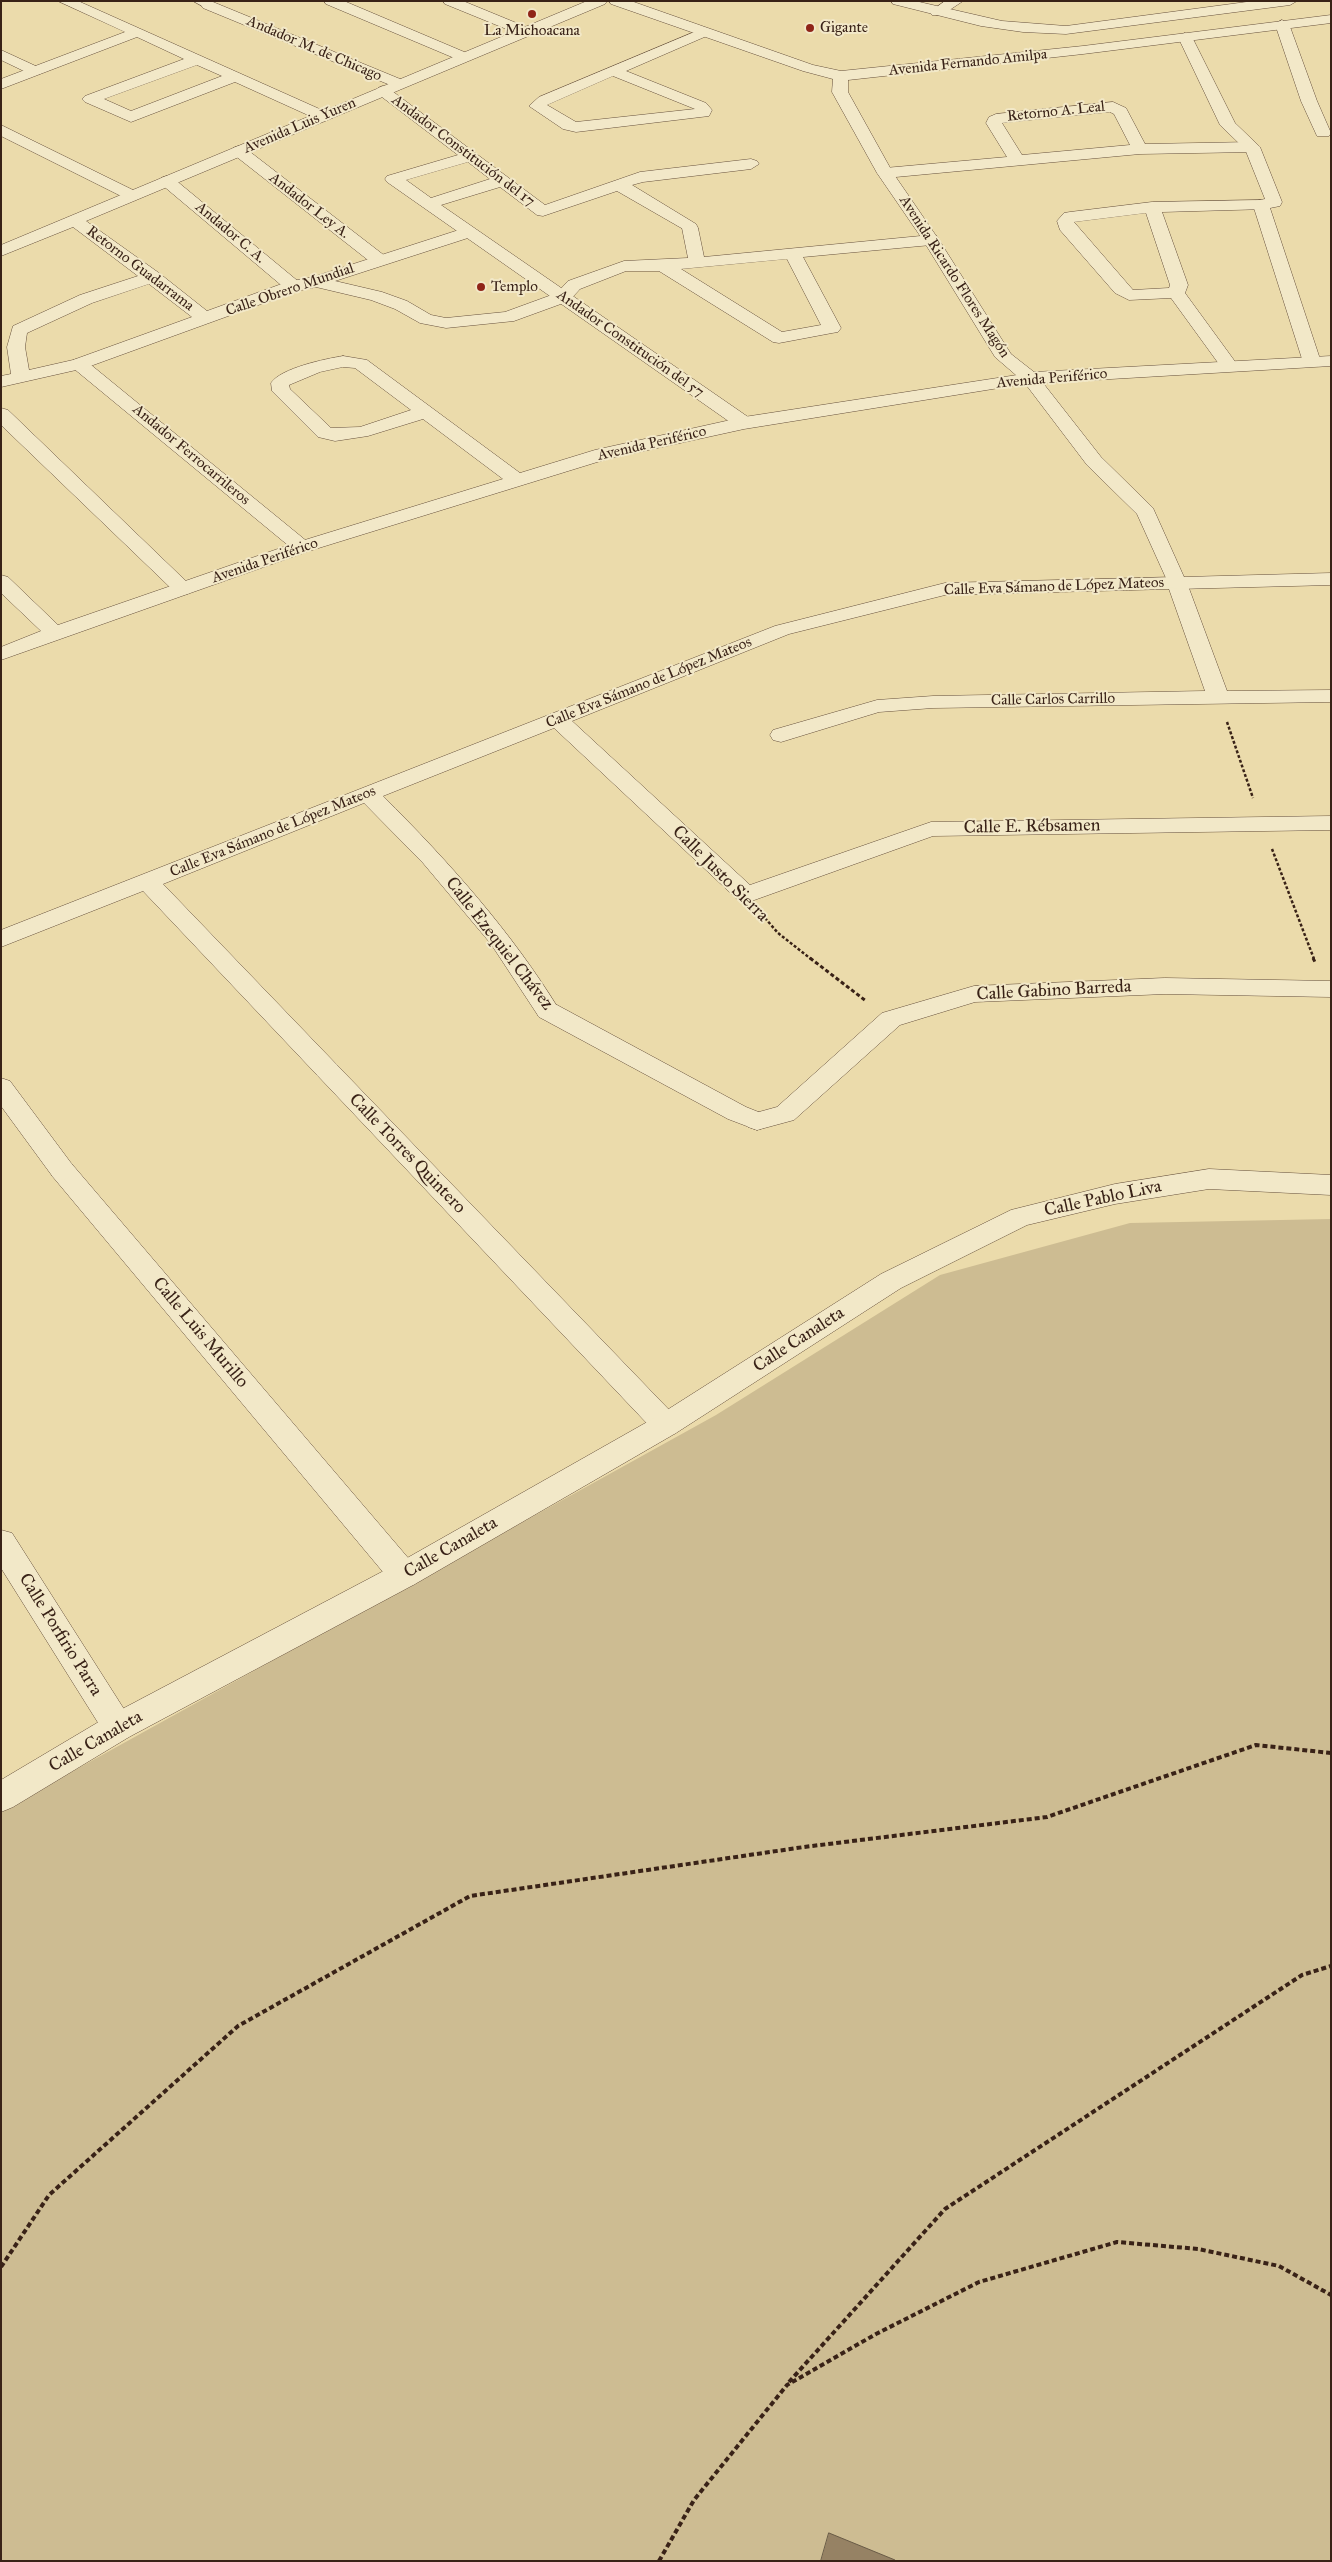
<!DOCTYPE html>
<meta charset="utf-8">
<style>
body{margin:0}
#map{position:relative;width:1332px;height:2562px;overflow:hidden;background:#ebdbab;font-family:"IM FELL Great Primer",serif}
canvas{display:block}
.frame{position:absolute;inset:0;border:2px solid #392217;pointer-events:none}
</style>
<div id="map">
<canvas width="1332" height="2562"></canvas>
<div class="frame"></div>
</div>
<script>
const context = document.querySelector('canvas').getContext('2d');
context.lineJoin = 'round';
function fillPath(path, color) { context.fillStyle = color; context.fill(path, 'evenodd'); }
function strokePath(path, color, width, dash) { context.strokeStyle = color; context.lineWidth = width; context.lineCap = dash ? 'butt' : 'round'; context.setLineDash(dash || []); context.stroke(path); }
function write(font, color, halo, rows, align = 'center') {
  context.font = font + ' "IM FELL Great Primer",serif'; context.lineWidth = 4; context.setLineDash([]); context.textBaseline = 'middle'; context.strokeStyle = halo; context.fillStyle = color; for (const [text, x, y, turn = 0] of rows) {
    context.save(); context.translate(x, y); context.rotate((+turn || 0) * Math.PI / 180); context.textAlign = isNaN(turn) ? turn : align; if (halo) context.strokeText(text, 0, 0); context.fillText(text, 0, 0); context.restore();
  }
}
const green = new Path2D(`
 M1331 1219V2561H1V1811L716 1415 940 1275 1130 1223Z`);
const building = new Path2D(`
 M829 2533 895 2560V2561H821Z`);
const pathFar2 = new Path2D(`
 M1227 722 1253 798
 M1272 849 1314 959
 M765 918 778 933 811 959`);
const pathFar1 = new Path2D(`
 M810 958 866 1001
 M1313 958 1315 962`);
const path = new Path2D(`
 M1 2267 49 2195 238 2026 470 1896 804 1847 1047 1817 1256 1745 1331 1753
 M789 2382 945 2209 1302 1975 1331 1966
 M659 2561 694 2500 787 2385 876 2334 979 2282 1117 2242 1198 2249 1279 2266 1331 2295`);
const pedestrian = new Path2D(`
 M206 1 213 2 405 81 408 84 405 87H395L203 8 201 5Z
 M324 1H344L469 54 472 57 464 62 459 60 326 4Z
 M443 1H463L531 29 533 32 531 35H521L445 4Z
 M1185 33 1192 37 1235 123 1260 147 1282 202 1280 206 1270 208 1321 362 1318 366H1306L1303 362 1253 205 1255 201 1265 199 1245 149 1220 125 1178 37Z
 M1 50 40 68 43 71 40 74H30L1 60Z
 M383 86 388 88 545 205 640 172 751 159 757 161 759 164 751 169 643 182 632 185 696 224 698 228 696 232 690 233 617 191 543 216 537 215 500 187 441 205 751 419 753 423 751 427H737L387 182 385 179 387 176 458 155 378 94 375 91 378 88ZM468 162 490 179 431 198 406 180Z
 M1 125 137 192 139 195 137 198H125L1 136Z
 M239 146 245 148 385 256 388 260 385 264H373L233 154 231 151 233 148Z
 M167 176 173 178 299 282 302 286 299 290H287L161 184 159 181 161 178Z
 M79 359 85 360 309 543 312 547 309 551H295L73 368 70 364 73 360Z
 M1 408 8 410 190 585 193 589 190 593 183 595 176 593 1 425Z
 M548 1003 557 1005 746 1107 766 1115 770 1121 766 1127 757 1130 728 1119 539 1017 536 1011 539 1005Z
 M327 1061 336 1064 676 1417 680 1425 676 1433 666 1437 656 1433 318 1076 314 1070 318 1064Z
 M62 1160 71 1163 415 1566 419 1575 415 1584 404 1588 393 1584 53 1177 49 1170 53 1163Z
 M1 1530 12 1533 129 1717 134 1727 129 1737 118 1741 107 1737 1 1568Z`);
const minor = new Path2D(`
 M58 1H78L324 111 587 1H607L605 4 86 221 159 273 207 311 287 282 313 277 468 227 476 232 474 236 335 281 382 292 407 301 431 315 446 318 505 312 557 293 568 281 624 261 688 258 682 228 690 223 698 228 704 257 931 235 937 236 939 240 937 244 931 245 803 257 841 328 838 332 832 333 779 343 773 342 659 271H626L580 289 569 301 514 321 446 328 420 323 395 309 371 300 316 287 297 291 85 368 1 387V376L11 374 7 347 13 326 80 295 138 276 73 227 1 256V245L310 116 235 82 131 122 85 102 82 99 85 96 184 59 137 37 1 89V79L125 32ZM197 65 222 76 131 111 104 99ZM787 259 821 325 782 332 681 269ZM149 284 192 317 73 360 29 370 25 347 27 333 92 303Z
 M193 1H212L215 5 208 9Z
 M945 1H963L942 15H932L930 12Z
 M1282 20 1289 24 1317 101 1331 133 1329 136H1317L1301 101 1275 24Z
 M704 28 711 32 709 35 626 71 706 103 712 110 709 116 576 132 563 129 529 106 539 97ZM613 76 695 109 576 122 547 105Z
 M1113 102 1126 108 1145 144 1252 142 1260 147 1252 152 1140 154 885 178 877 173 885 168 1007 157 986 123 989 117 996 114ZM1110 112 1114 114 1130 145 1022 155 1002 123Z
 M1261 200 1269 205 1267 209 1162 212 1188 285 1185 293 1239 367 1236 371H1224L1171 298 1129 300 1115 293 1060 230 1057 221 1064 213 1070 212 1152 202ZM1146 213 1170 285 1169 288 1133 290 1074 222Z
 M343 356 367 360 520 473 595 450 744 417 1030 373 1036 374 1039 378 1036 382 1030 383 744 429 607 459 309 551 1 660V647L41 631 1 593V575L8 577 58 625 295 543 503 479 423 419 368 436 335 441 318 437 272 391 271 383C281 368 325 359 343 356ZM343 367 355 368 411 410 360 427 331 428 290 389 289 385 320 372Z
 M1177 577 1184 579 1187 583 1227 691 1331 690V702L933 708 879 712 781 742 773 740 770 735 773 730 877 700 933 696 1205 691 1169 589 945 595 789 634 572 721 750 885 931 822 1331 816V830L933 836 746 903 738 900 554 728 383 796C449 862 511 931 560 1011L557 1017 548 1019 539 1017 491 944 423 863 364 803 163 884 336 1064 340 1070 336 1076 327 1079 318 1076 143 891 1 947V930L775 626 945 583Z
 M1165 978 1331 981V997L1165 994 975 1002 900 1025 794 1120 757 1130 748 1127 744 1121 748 1115 777 1107 882 1013 974 986Z
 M1 1078 10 1081 71 1163 75 1170 71 1177 62 1180 53 1177 1 1106Z
 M1209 1169 1331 1175V1195L1209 1189 1115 1204 1027 1225 901 1288 676 1433 415 1584 129 1737 13 1807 1 1812V1780L107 1717 393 1566 656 1417 881 1274 1011 1210 1115 1184Z`);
const tertiary = new Path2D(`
 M609 1H631L813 65 841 71 1083 46 1331 15V23L1083 54 848 80V92L893 173 939 240 1011 354 1034 372 1331 356V366L1043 383 1101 457 1153 508 1184 577 1331 573V585L1177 589 1170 587 1137 514 1087 465 1024 382 995 357 923 240 877 173 832 92 833 79 803 71 611 4Z
 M891 1H915L1002 21 1066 26 1254 1H1297L1290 5 1066 34 1023 32 981 26 893 4Z`);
const markers = [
 [532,14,5,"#8f2418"],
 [810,28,5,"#8f2418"],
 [481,287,5,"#8f2418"]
];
const farPoinames = [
 ["Gigante",820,28],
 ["La Michoacana",532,31,"center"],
 ["Templo",491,287]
];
const farStreetnames = [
 ["Andador M. de Chicago",314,49,23],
 ["Avenida Fernando Amilpa",968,63,-6],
 ["Retorno A. Leal",1056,112,-6],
 ["Avenida Luis Yuren",300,126,-23],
 ["Andador Constitución del 17",463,151,37],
 ["Andador Ley A.",309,206,38],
 ["Andador C. A.",230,233,40],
 ["Retorno Guadarrama",140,269,37],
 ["Avenida Ricardo Flores Magón",954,277,57],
 ["Calle Obrero Mundial",290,290,-19],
 ["Andador Constitución del 57",630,344,35],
 ["Avenida Periférico",1052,379,-5],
 ["Avenida Periférico",652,444,-13],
 ["Andador Ferrocarrileros",191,455,40],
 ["Avenida Periférico",265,561,-19],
 ["Calle Eva Sámano de López Mateos",1054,587,-2],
 ["Calle Eva Sámano de López Mateos",649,683,-22],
 ["Calle Carlos Carrillo",1053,700,-1],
 ["Calle Eva Sámano de López Mateos",273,832,-22]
];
const streetNames = [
 ["Calle E. Rébsamen",1032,827,-1],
 ["Calle Justo Sierra",720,874,45],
 ["Calle Ezequiel Chávez",499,944,52],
 ["Calle Gabino Barreda",1054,991,-3],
 ["Calle Torres Quintero",407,1154,46],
 ["Calle Pablo Liva",1103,1199,-12],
 ["Calle Luis Murillo",200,1333,50],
 ["Calle Canaleta",799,1340,-33],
 ["Calle Canaleta",451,1548,-30],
 ["Calle Porfirio Parra",60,1635,58],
 ["Calle Canaleta",96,1742,-30]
];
fillPath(green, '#cdbc92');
fillPath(building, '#968264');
strokePath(building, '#695b46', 1);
strokePath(pedestrian, '#66503c', 1);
strokePath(minor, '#66503c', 1);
strokePath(tertiary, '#66503c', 1);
strokePath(pathFar2, '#392217', 2.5, [3, 2]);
strokePath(pathFar1, '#392217', 3, [4, 2.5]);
strokePath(path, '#392217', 4, [5, 3]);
fillPath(pedestrian, '#f2e8c8');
fillPath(minor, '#f2e8c8');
fillPath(tertiary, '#f2e8c8');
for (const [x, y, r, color] of markers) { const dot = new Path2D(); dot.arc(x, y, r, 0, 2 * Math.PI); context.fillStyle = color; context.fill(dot); strokePath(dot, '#f2e8c8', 2); }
write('15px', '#392217', '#f2e8c8', farPoinames, 'left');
write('15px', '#392217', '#f2e8c8', farStreetnames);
write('18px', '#392217', '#f2e8c8', streetNames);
</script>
